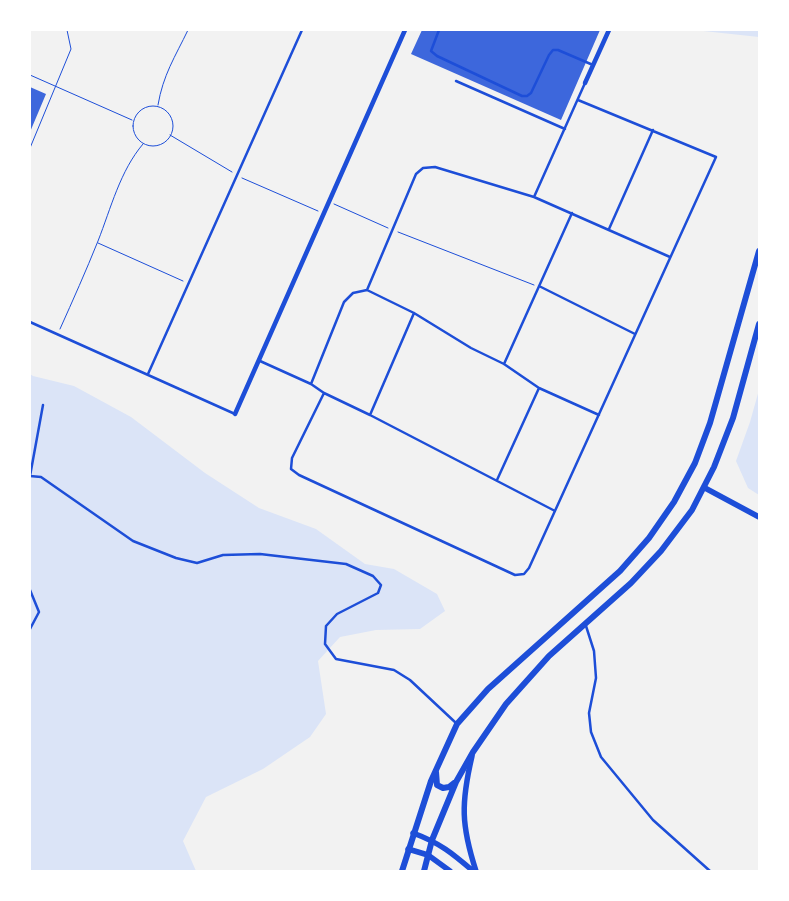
<!DOCTYPE html>
<style>
body{margin:0}
#map{position:relative;width:789px;height:901px;overflow:hidden;background:#f2f2f2;font-family:"PT Serif",serif}
canvas{display:block}
.frame{position:absolute;inset:0;border:31px solid #fff;pointer-events:none}
</style>
<div id="map">
<canvas width="789" height="901"></canvas>
<div class="frame"></div>
</div>
<script>
const context = document.querySelector('canvas').getContext('2d');
context.lineJoin = 'round';
function fillPath(path, color) { context.fillStyle = color; context.fill(path, 'evenodd'); }
function strokePath(path, color, width, dash) { context.strokeStyle = color; context.lineWidth = width; context.lineCap = dash ? 'butt' : 'round'; context.setLineDash(dash || []); context.stroke(path); }
const green = new Path2D(`
 M694 30H759V37Z
 M30 374 33 376 74 386 131 417 205 473 259 508 316 529 365 564 394 569 437 594 445 611 420 629 376 630 340 637 318 661 326 714 310 737 263 769 206 797 183 841 196 871H30Z
 M759 390V495L748 488 736 461 750 422Z`);
const building = new Path2D(`
 M422 30H600L561 120 411 54Z
 M30 87 46 94 30 132Z`);
const path = new Path2D(`
 M30 75 132 120
 M158 105C163 75 175 57 188 30
 M133 126a20 20 0 1 1 40 0a20 20 0 1 1-40 0Z
 M170 135 232 172
 M30 148 71 49 67 30
 M242 178 318 211
 M334 204 388 228
 M398 232 534 285
 M98 243 183 281
 M60 329C73 300 86 271 98 241 111 208 120 171 143 144`);
const service = new Path2D(`
 M439 30 431 51 437 56 522 96H527L531 93 549 55 553 50H558L593 65
 M456 81 565 129
 M534 197 585 83
 M609 229 653 130
 M539 286 635 334
 M367 290 416 174 423 168 435 167 534 197 670 257
 M30 322 235 414
 M260 361 311 384 324 393 370 415 555 511
 M504 364 572 213
 M148 374 302 30
 M311 384 344 302 353 293 367 290 414 313 471 348 504 364 539 388 599 415
 M324 393 292 458 291 469 299 475 515 575 524 574 529 568 716 157 578 100
 M370 415 414 313
 M30 476 41 477 133 541 176 558 197 563 223 555 260 554 346 564 373 576 381 585 378 593 337 614 326 626 325 644 336 659 394 670 410 680 456 723
 M30 476 43 405
 M497 480 539 388
 M30 590 39 612 30 629
 M586 626 594 651 596 678 589 713 591 732 601 757 653 820 710 871`);
const minor = new Path2D(`
 M585 83 609 30
 M235 414 405 30`);
const tertiary = new Path2D(`
 M705 488 759 517
 M472 756C461 803 461 825 476 871
 M413 833C440 843 452 853 473 871
 M408 849 428 855 450 871`);
const secondary = new Path2D(`
 M436 772 437 785 443 788 449 787 454 783
 M402 871 431 781 457 724 488 689 620 571 649 538 674 502 695 463 710 423 759 251
 M424 871 432 840 456 782 473 752 506 704 549 656 631 583 661 551 692 510 714 467 733 418 759 324`);
fillPath(green, '#dbe4f7');
fillPath(building, '#3d67dc');
strokePath(path, '#1d4ed8', 1);
strokePath(service, '#1d4ed8', 2.5);
strokePath(minor, '#1d4ed8', 4.5);
strokePath(tertiary, '#1d4ed8', 5.5);
strokePath(secondary, '#1d4ed8', 6);
</script>
